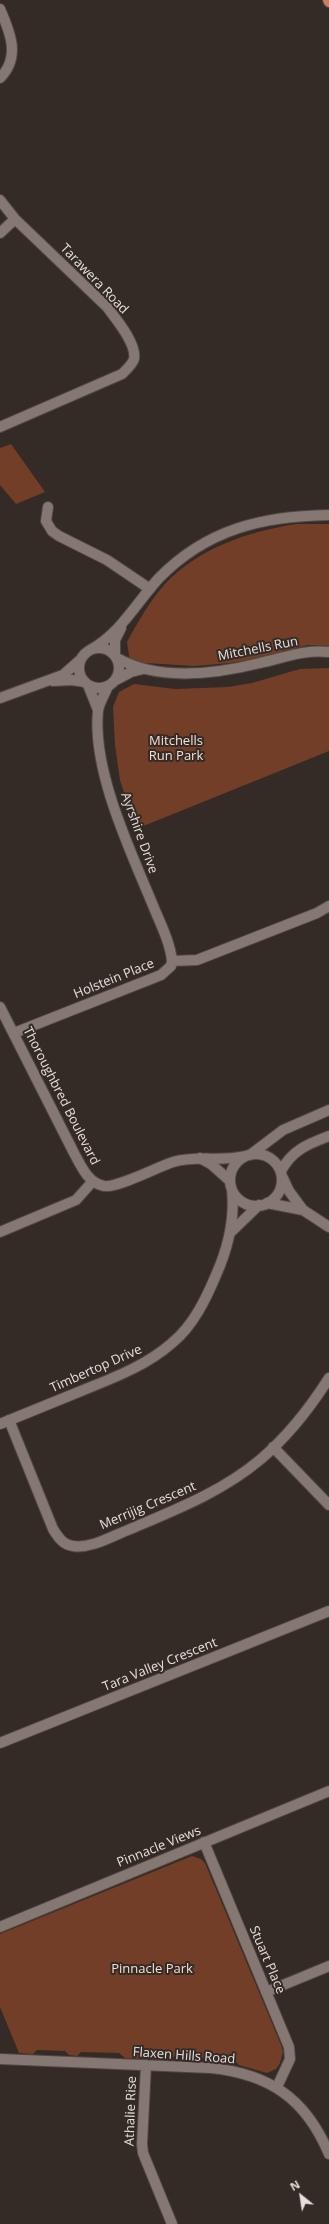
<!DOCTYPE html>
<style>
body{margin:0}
#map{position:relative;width:329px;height:2224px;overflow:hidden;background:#352b26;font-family:"Open Sans",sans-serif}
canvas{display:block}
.north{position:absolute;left:281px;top:2176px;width:40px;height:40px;-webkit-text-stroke:3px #352b26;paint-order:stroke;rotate:330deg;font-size:11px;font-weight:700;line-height:16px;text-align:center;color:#e6dfdc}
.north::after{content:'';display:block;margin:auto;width:14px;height:18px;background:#e6dfdc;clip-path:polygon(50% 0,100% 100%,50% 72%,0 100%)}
</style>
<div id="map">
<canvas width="329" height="2224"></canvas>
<div class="north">N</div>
</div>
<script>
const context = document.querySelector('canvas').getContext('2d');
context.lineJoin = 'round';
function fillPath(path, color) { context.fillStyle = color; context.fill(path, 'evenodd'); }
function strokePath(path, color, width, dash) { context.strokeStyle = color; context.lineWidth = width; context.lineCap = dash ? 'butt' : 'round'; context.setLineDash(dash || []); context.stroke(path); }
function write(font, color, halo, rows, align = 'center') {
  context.font = font + ' "Open Sans",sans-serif'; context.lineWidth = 4; context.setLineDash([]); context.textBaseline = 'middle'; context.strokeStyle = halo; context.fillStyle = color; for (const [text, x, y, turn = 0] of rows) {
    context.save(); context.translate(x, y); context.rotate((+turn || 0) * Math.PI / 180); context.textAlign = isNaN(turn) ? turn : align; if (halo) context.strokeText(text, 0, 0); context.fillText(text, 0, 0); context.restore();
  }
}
const green = new Path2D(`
 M11 444 45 492 16 504 0 485V448Z
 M296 524H329V646L308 645 252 660 230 663 194 666 130 662 127 642C138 622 149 602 164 585 199 548 246 532 296 524Z
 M329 668V751L136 829 120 780 115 745 113 707 119 692 134 684 175 689 228 687 252 683 300 669Z
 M192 1856 201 1859 205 1863 281 2045 283 2051 280 2063 276 2069 267 2073 239 2065 234 2060 175 2056 168 2060 125 2058 119 2053 81 2052 77 2056 69 2055 65 2051 37 2050 33 2054 19 2053 0 2007V1934Z`);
const minor = new Path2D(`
 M0 9C10 32 21 57 0 78
 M0 200 15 219 107 307C116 319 137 344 134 359 132 365 126 370 122 374L0 427
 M0 233 15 219
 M48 507 46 521 52 531 59 536 107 560 150 589
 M79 668a20 20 0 1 1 40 0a20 20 0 1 1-40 0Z
 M90 650C121 633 136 603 159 578 207 529 263 516 329 515
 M115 655V640L121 628
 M117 658C158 681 216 674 260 663 283 658 305 649 329 652
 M53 681 72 680 85 682
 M114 681 131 672 143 669
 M88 685 98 710
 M108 686C105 694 99 703 98 711 92 770 130 850 152 903 159 921 170 941 172 961
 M0 698 63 675 80 660
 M0 1007 74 1153C81 1166 88 1183 104 1186 118 1188 157 1167 173 1162 197 1155 221 1162 245 1156
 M14 1033 161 975 171 966 172 961 197 960 317 913 329 906
 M230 1180a26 26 0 1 1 52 0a26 26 0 1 1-52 0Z
 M250 1155 283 1130 329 1110
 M200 1158 211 1164 230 1181
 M281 1171C292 1150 308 1144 329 1136
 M282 1176 289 1191 303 1210
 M267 1203 303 1210 329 1227
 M0 1232 76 1200 93 1181
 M230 1233 259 1205
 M9 1420 53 1529C58 1537 63 1545 73 1546 91 1549 112 1536 128 1530 175 1510 222 1492 261 1459 288 1436 310 1408 329 1378
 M0 1424C27 1413 54 1402 81 1391 113 1378 146 1366 172 1343 193 1326 206 1299 216 1275 228 1248 235 1219 232 1190
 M273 1447 329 1505
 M0 1743 329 1611
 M204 1842 289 2047 290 2059 277 2087
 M0 1927 329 1791
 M266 1992 329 1966
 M0 2059 211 2068C270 2074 306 2099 329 2154
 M146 2065 142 2144 143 2153 172 2224`);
const major = new Path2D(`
 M328 0 329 2`);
const streetNames = [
 ["Tarawera Road",94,279,46],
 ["Mitchells Run",258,649,-11],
 ["Ayrshire Drive",139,833,70],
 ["Holstein Place",114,979,-22],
 ["Thoroughbred Boulevard",61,1096,63],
 ["Timbertop Drive",96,1369,-24],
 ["Merrijig Crescent",148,1506,-23],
 ["Tara Valley Crescent",160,1665,-22],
 ["Pinnacle Views",159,1847,-22],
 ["Stuart Place",267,1960,67],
 ["Flaxen Hills Road",184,2056,4],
 ["Athalie Rise",131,2111,-88]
];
const parkNames = [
 ["Mitchells",176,741],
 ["Run Park",176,756],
 ["Pinnacle Park",152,1969]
];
fillPath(green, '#723e28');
strokePath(minor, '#514844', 12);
strokePath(major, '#514844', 12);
strokePath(minor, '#857873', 10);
strokePath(major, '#c87f5f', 10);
write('13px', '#e6dfdc', '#352b26', streetNames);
write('13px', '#f7ded4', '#352b26', parkNames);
</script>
